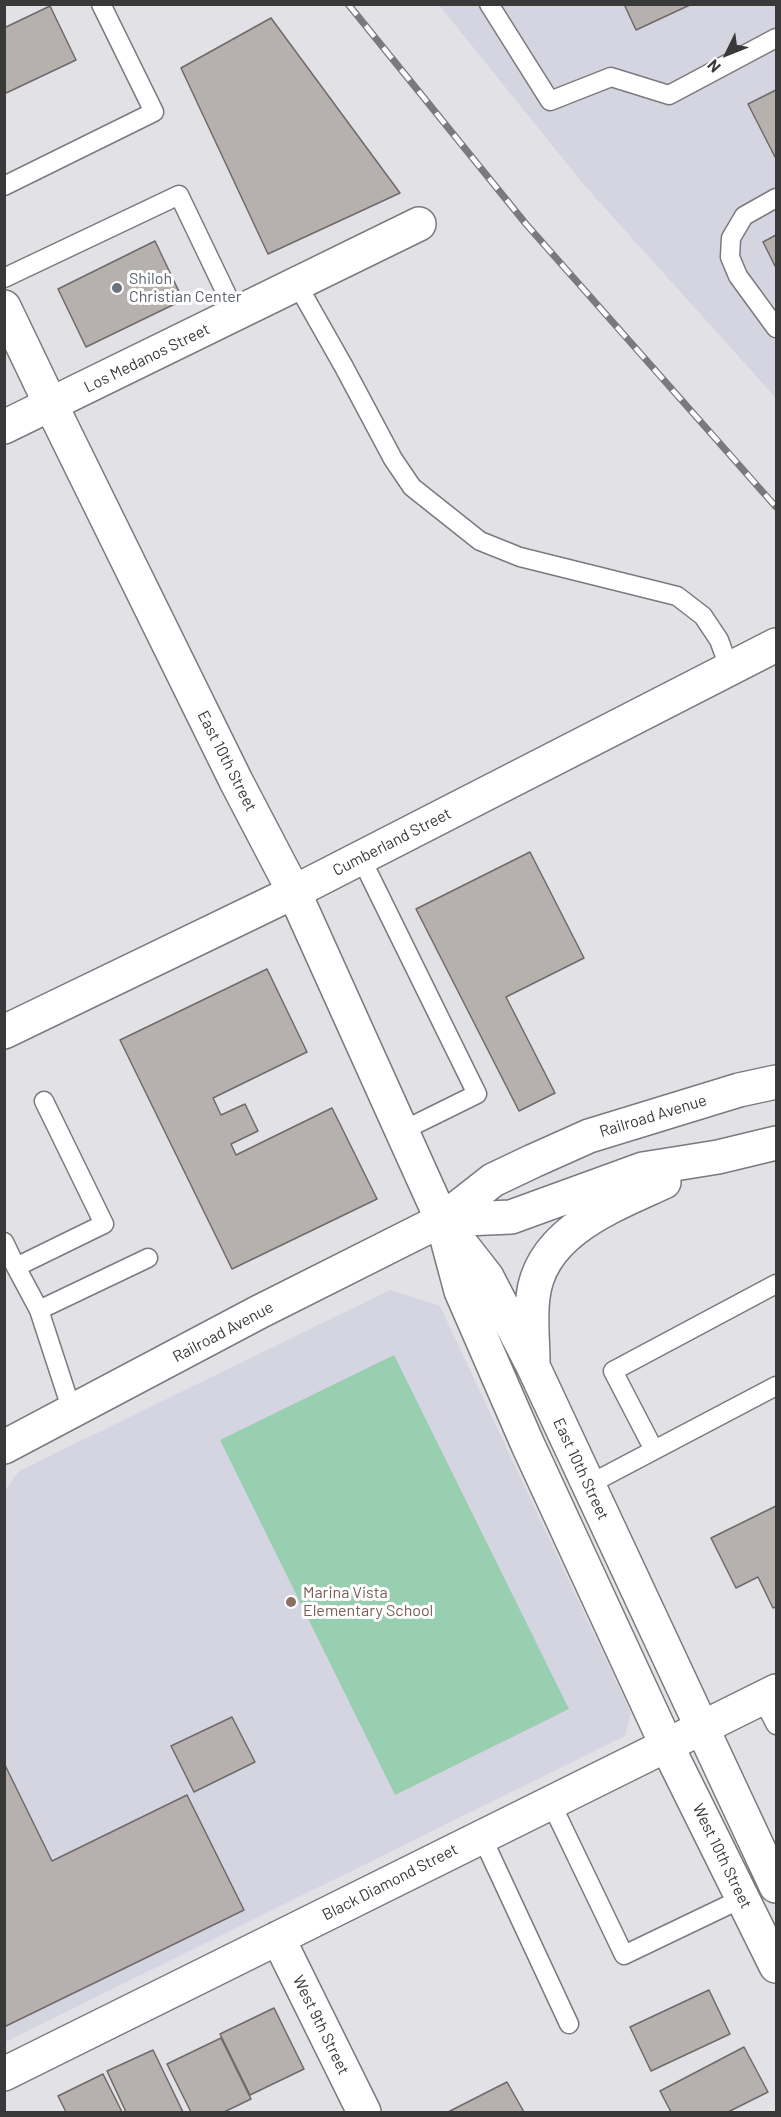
<!DOCTYPE html>
<style>
body{margin:0}
#map{position:relative;width:781px;height:2117px;overflow:hidden;background:#e1e1e6;font-family:Barlow,sans-serif}
canvas{display:block}
.frame{position:absolute;inset:0;border:6px solid #39393a;pointer-events:none}
.north{position:absolute;left:697px;top:24px;width:60px;height:60px;-webkit-text-stroke:4px #fff;paint-order:stroke;rotate:227deg;font-size:16px;font-weight:700;line-height:24px;text-align:center;color:#39393a}
.north::after{content:'';display:block;margin:auto;width:21px;height:27px;background:#39393a;clip-path:polygon(50% 0,100% 100%,50% 72%,0 100%)}
</style>
<div id="map">
<canvas width="781" height="2117"></canvas>
<div class="frame"></div>
<div class="north">N</div>
</div>
<script>
const context = document.querySelector('canvas').getContext('2d');
context.lineJoin = 'round';
function fillPath(path, color) { context.fillStyle = color; context.fill(path, 'evenodd'); }
function strokePath(path, color, width, dash) { context.strokeStyle = color; context.lineWidth = width; context.lineCap = dash ? 'butt' : 'round'; context.setLineDash(dash || []); context.stroke(path); }
function write(font, color, halo, rows, align = 'center') {
  context.font = font + ' Barlow,sans-serif'; context.lineWidth = 6; context.setLineDash([]); context.textBaseline = 'middle'; context.strokeStyle = halo; context.fillStyle = color; for (const [text, x, y, turn = 0] of rows) {
    context.save(); context.translate(x, y); context.rotate((+turn || 0) * Math.PI / 180); context.textAlign = isNaN(turn) ? turn : align; if (halo) context.strokeText(text, 0, 0); context.fillText(text, 0, 0); context.restore();
  }
}
const built = new Path2D(`
 M439 5H776V398L585 186Z
 M390 1290 440 1306 631 1713 625 1736 5 2042V1490L19 1471Z`);
const green = new Path2D(`
 M394 1355 569 1709 395 1795 220 1440Z`);
const building = new Path2D(`
 M624 4H692L636 30Z
 M50 6 76 60 4 94V28Z
 M271 18 400 193 268 254 181 68Z
 M776 90V157H775L748 104Z
 M776 235V268L763 242Z
 M155 241 183 300 86 347 58 289Z
 M530 852 584 958 506 997 555 1093 519 1111 416 909Z
 M267 969 307 1052 213 1098 221 1115 245 1104 258 1131 231 1144 236 1155 332 1108 377 1199 232 1269 120 1040Z
 M776 1506V1607L773 1608 758 1577 736 1588 711 1538Z
 M232 1717 255 1762 194 1792 171 1746Z
 M4 1763 52 1861 187 1795 244 1910 4 2027Z
 M709 1990 730 2034 651 2071 630 2027Z
 M274 2008 304 2069 250 2095 220 2034Z
 M221 2038 251 2099 224 2112H191L167 2064Z
 M744 2047 768 2092 728 2112H671L660 2091Z
 M153 2050 183 2112H126L107 2071Z
 M103 2074 122 2112H66L58 2096Z
 M507 2082 524 2112H448Z`);
const lane = new Path2D(`
 M489 4 550 101 611 77 669 95 776 38
 M4 186 154 112 101 4
 M776 198 744 216 731 238 730 257 738 276 776 328
 M4 278 179 195 236 314
 M297 284 344 367 393 459 412 487 480 541 520 557 677 596 703 616 719 640 730 670
 M361 858 477 1094 402 1131
 M4 1242 16 1267 104 1224 44 1101
 M16 1267 39 1310 148 1258
 M39 1310 72 1411
 M654 1450 613 1371 776 1284
 M588 1485 776 1386
 M762 1698 776 1725
 M551 1803 624 1955 743 1898
 M482 1837 569 2024`);
const street = new Path2D(`
 M4 427 419 224
 M4 1032 294 892 776 645
 M278 1938 364 2112
 M4 2074 776 1691`);
const secondary = new Path2D(`
 M4 307 51 405 236 781 294 892 442 1220 461 1291 528 1445 667 1746 776 1966
 M442 1220 511 1217 643 1169 718 1157 776 1143
 M451 1231 487 1277 533 1366 776 1886
 M533 1362C533 1341 530 1318 533 1297 540 1232 612 1206 664 1182
 M4 1447 259 1312 442 1220 493 1180 533 1161 589 1136 739 1090 776 1082`);
const rail = new Path2D(`
 M348 4 526 224 776 507`);
const markers = [
 [117,288,6,"#6b7280"],
 [291,1602,6,"#8d6e63"]
];
const worshipNames = [
 ["Shiloh",129,279],
 ["Christian Center",129,297]
];
const streetNames = [
 ["Los Medanos Street",147,358,-26],
 ["East 10th Street",227,761,63],
 ["Cumberland Street",392,842,-27],
 ["Railroad Avenue",653,1116,-17],
 ["Railroad Avenue",223,1332,-28],
 ["East 10th Street",581,1469,65],
 ["West 10th Street",722,1856,64],
 ["Black Diamond Street",390,1882,-27],
 ["West 9th Street",321,2025,64]
];
const educationNames = [
 ["Marina Vista",303,1593],
 ["Elementary School",303,1611]
];
fillPath(built, '#d5d5e1');
fillPath(green, '#98cfb1');
fillPath(building, '#b6b1af');
strokePath(building, '#6f6a69', 1.5);
strokePath(lane, '#7a7a7e', 21);
strokePath(street, '#7a7a7e', 36);
strokePath(secondary, '#7a7a7e', 36);
strokePath(lane, '#fff', 18);
strokePath(street, '#fff', 33);
strokePath(secondary, '#fff', 33);
strokePath(rail, '#7a7a7d', 7);
strokePath(rail, '#fff', 4.5, [14]);
for (const [x, y, r, color] of markers) { const dot = new Path2D(); dot.arc(x, y, r, 0, 2 * Math.PI); context.fillStyle = color; context.fill(dot); strokePath(dot, '#fff', 2); }
write('16px', '#5b616d', '#fff', worshipNames, 'left');
write('16px', '#39393a', '#fff', streetNames);
write('16px', '#785e54', '#fff', educationNames, 'left');
</script>
